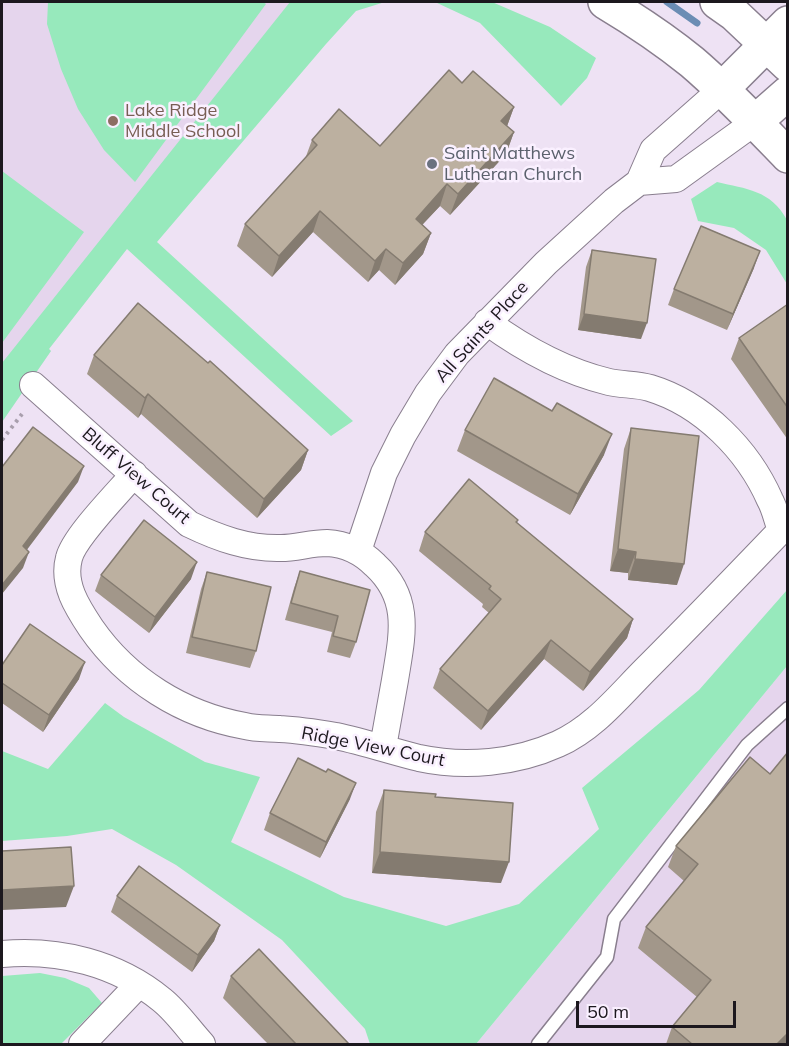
<!DOCTYPE html>
<style>
body{margin:0}
#map{position:relative;width:789px;height:1046px;overflow:hidden;background:#eee2f4;font-family:Mulish,sans-serif}
canvas{display:block}
.frame{position:absolute;inset:0;border:3px solid #1c181e;pointer-events:none}
.scale{position:absolute;left:576px;top:1001px;width:160px;height:27px;box-sizing:border-box;border:3px solid #1c181e;border-top:0;padding-left:8px;font-size:18px;line-height:21px;white-space:nowrap;color:#1c181e;-webkit-text-stroke:4px #faf0ff;paint-order:stroke}
</style>
<div id="map">
<canvas width="789" height="1046"></canvas>
<div class="frame"></div>
<div class="scale">50 m</div>
</div>
<script>
const context = document.querySelector('canvas').getContext('2d');
context.lineJoin = 'round';
function fillPath(path, color) { context.fillStyle = color; context.fill(path, 'evenodd'); }
function strokePath(path, color, width, dash) { context.strokeStyle = color; context.lineWidth = width; context.lineCap = dash ? 'butt' : 'round'; context.setLineDash(dash || []); context.stroke(path); }
function write(font, color, halo, rows, align = 'center') {
  context.font = font + ' Mulish,sans-serif'; context.lineWidth = 5; context.setLineDash([]); context.textBaseline = 'middle'; context.strokeStyle = halo; context.fillStyle = color; for (const [text, x, y, turn = 0] of rows) {
    context.save(); context.translate(x, y); context.rotate((+turn || 0) * Math.PI / 180); context.textAlign = isNaN(turn) ? turn : align; if (halo) context.strokeText(text, 0, 0); context.fillText(text, 0, 0); context.restore();
  }
}
const built = new Path2D(`
 M2 2H318L49 349 51 351 2 422Z
 M787 666V1044H476Z`);
const green = new Path2D(`
 M48 2H263L266 4 135 182 104 150 78 109 61 69 47 24Z
 M290 2H385L356 11 326 44 157 242 353 421 331 436 127 249 49 349 51 351 2 422V363Z
 M435 2H492L550 27 596 58 587 78 561 106 480 23Z
 M2 171 84 232 2 343Z
 M717 182C746 189 771 190 787 220V284L766 250 734 228 698 221 691 199Z
 M787 590V666L476 1044H370L365 1029 282 940 176 865 112 829 67 836 2 841V751L48 769 105 703 124 717 205 762 260 777 231 842 344 897 446 926 519 904 599 829 582 788 699 690Z
 M40 973 65 978 89 988 102 1003 61 1044H2V976Z`);
const stream = new Path2D(`
 M667 2 697 23`);
const path = new Path2D(`
 M2 440 22 414`);
const lane = new Path2D(`
 M538 1044 607 957 614 919 747 745 788 708`);
const street = new Path2D(`
 M639 182 676 179 755 122
 M487 322C524 349 563 371 609 382 622 385 637 384 650 388 703 404 748 450 770 500 775 509 777 520 781 530
 M33 385 189 524C218 538 248 549 281 548 296 548 311 543 327 543 346 544 361 551 375 565 412 599 402 636 395 680 391 702 387 725 383 747
 M134 474C118 493 74 537 69 558 62 584 77 607 91 628 127 680 183 715 245 726 256 729 269 728 280 729 298 730 318 733 336 736 364 742 391 751 419 758 465 768 516 763 558 744 594 728 619 696 646 669 694 621 741 572 788 523
 M358 551 384 473 403 435 428 393 457 354 546 263 614 201 639 182 653 150 722 89
 M2 954C59 949 117 963 162 1000 177 1012 189 1030 202 1044
 M82 1044 139 984`);
const secondary = new Path2D(`
 M722 89 788 23
 M755 122 788 93`);
const primary = new Path2D(`
 M605 2C635 20 665 40 692 62 726 91 757 124 788 156
 M717 2 734 14 788 65`);
const wall = new Path2D(`
 M462 83 514 107 507 126 514 132 506 154 450 215 440 206 422 225 431 233 423 254 395 285 379 270 368 282 313 232 272 277 237 246 245 224 305 159 312 140 380 146Z
 M592 250 641 339 578 330 586 267Z
 M754 268 727 330 668 305 674 289Z
 M788 304V440L731 359 739 338Z
 M94 355 308 450 301 470 257 518 141 414 138 418 87 374Z
 M552 411 604 455 570 515 457 451 465 430Z
 M631 428 677 585 628 580V573L610 571 624 449Z
 M518 520 517 523 633 619 627 638 583 691 544 659 481 730 433 688 440 669 489 613 482 607 483 604 419 551 425 532Z
 M300 571 370 590 356 642 350 658 327 652 332 632 285 620 294 588Z
 M207 572 256 651 250 668 186 653 201 589Z
 M101 575 191 579 149 633 95 591Z
 M2 665 79 679 43 732 2 703Z
 M750 757 788 1044H666L672 1027 697 997 638 948 646 927 684 881 668 867 676 846Z
 M326 772 350 799 320 858 264 830 270 813Z
 M384 790 501 883 372 873 376 812Z
 M117 896 220 925 214 941 192 972 111 912Z
 M231 976 349 1044H268L223 998Z`);
const shadedWall = new Path2D(`
 M514 107 506 129 501 121Z
 M514 132 506 154 450 215 458 194Z
 M447 184 440 206 408 240 416 219Z
 M320 211 313 232 272 277 279 256Z
 M431 233 423 254 395 285 403 263Z
 M386 249 379 270 368 282 375 261Z
 M760 251 754 268 727 330 733 314Z
 M584 314 647 323 641 339 578 330Z
 M148 394 141 414 138 418 145 398Z
 M612 434 604 455 570 515 578 494Z
 M308 450 301 470 257 518 264 499Z
 M84 466 78 482 17 563 23 546Z
 M618 549 636 552 628 573 610 571Z
 M29 552 23 568 2 594V585Z
 M635 559 684 564 677 585 628 580Z
 M197 562 191 579 149 633 155 617Z
 M633 619 627 638 583 691 590 672Z
 M551 640 544 659 481 730 488 711Z
 M85 662 79 679 43 732 49 715Z
 M356 783 350 799 320 858 326 842Z
 M380 852 509 862 501 883 372 873Z
 M74 886 66 907 2 910V890Z
 M220 925 214 941 192 972 198 955Z
 M788 1033V1044H777Z`);
const building = new Path2D(`
 M449 70 462 83 473 71 514 107 501 121 514 132 458 194 447 184 416 219 431 233 403 263 386 249 375 261 320 211 279 256 245 224 317 145 312 140 339 109 380 146Z
 M701 226 760 251 733 314 674 289Z
 M592 250 656 259 647 323 584 314Z
 M138 303 208 363 210 361 308 450 264 499 148 394 145 398 94 355Z
 M788 304V408L739 338Z
 M494 378 552 411 557 403 612 434 578 494 465 430Z
 M33 427 84 466 23 546 29 552 2 585V467Z
 M631 428 699 436 684 564 635 559 636 552 618 549Z
 M469 479 518 520 516 522 633 619 590 672 551 640 488 711 440 669 501 599 489 589 491 586 425 532Z
 M144 520 197 562 155 617 101 575Z
 M300 571 370 590 356 642 333 636 338 616 291 603Z
 M207 572 271 587 256 651 192 637Z
 M30 624 85 662 49 715 2 683V665Z
 M788 752V1033L777 1044H692L672 1027 711 980 646 927 698 864 676 846 750 757 770 774Z
 M298 758 326 772 328 769 356 783 326 842 270 813Z
 M384 790 436 794 435 797 513 803 509 862 380 852Z
 M71 847 74 886 2 890V851Z
 M139 866 220 925 198 955 117 896Z
 M259 949 349 1044H296L231 976Z`);
const markers = [
 [113,121,6,"#8d6e63"],
 [432,164,6,"#6b7280"]
];
const educationNames = [
 ["Lake Ridge",125,111],
 ["Middle School",125,132]
];
const worshipNames = [
 ["Saint Matthews",444,154],
 ["Lutheran Church",444,175]
];
const streetNames = [
 ["All Saints Place",482,332,-48],
 ["Bluff View Court",136,476,41],
 ["Ridge View Court",373,747,11]
];
fillPath(built, '#e5d5ed');
fillPath(green, '#97e9bc');
strokePath(stream, '#6b8db4', 7);
strokePath(lane, '#897e8e', 15);
strokePath(street, '#897e8e', 28);
strokePath(secondary, '#897e8e', 36);
strokePath(primary, '#897e8e', 36);
strokePath(path, '#a99fad', 4, [3, 4.5]);
strokePath(lane, '#fff', 12);
strokePath(street, '#fff', 26);
strokePath(secondary, '#fff', 33);
strokePath(primary, '#fff', 33);
fillPath(wall, '#a2978a');
fillPath(shadedWall, '#847b70');
fillPath(building, '#bcb0a0');
strokePath(building, '#847b70', 1.5);
for (const [x, y, r, color] of markers) { const dot = new Path2D(); dot.arc(x, y, r, 0, 2 * Math.PI); context.fillStyle = color; context.fill(dot); strokePath(dot, '#faf0ff', 2); }
write('18px', '#785e54', '#faf0ff', educationNames, 'left');
write('18px', '#5b616d', '#faf0ff', worshipNames, 'left');
write('18px', '#1c181e', '#faf0ff', streetNames);
</script>
